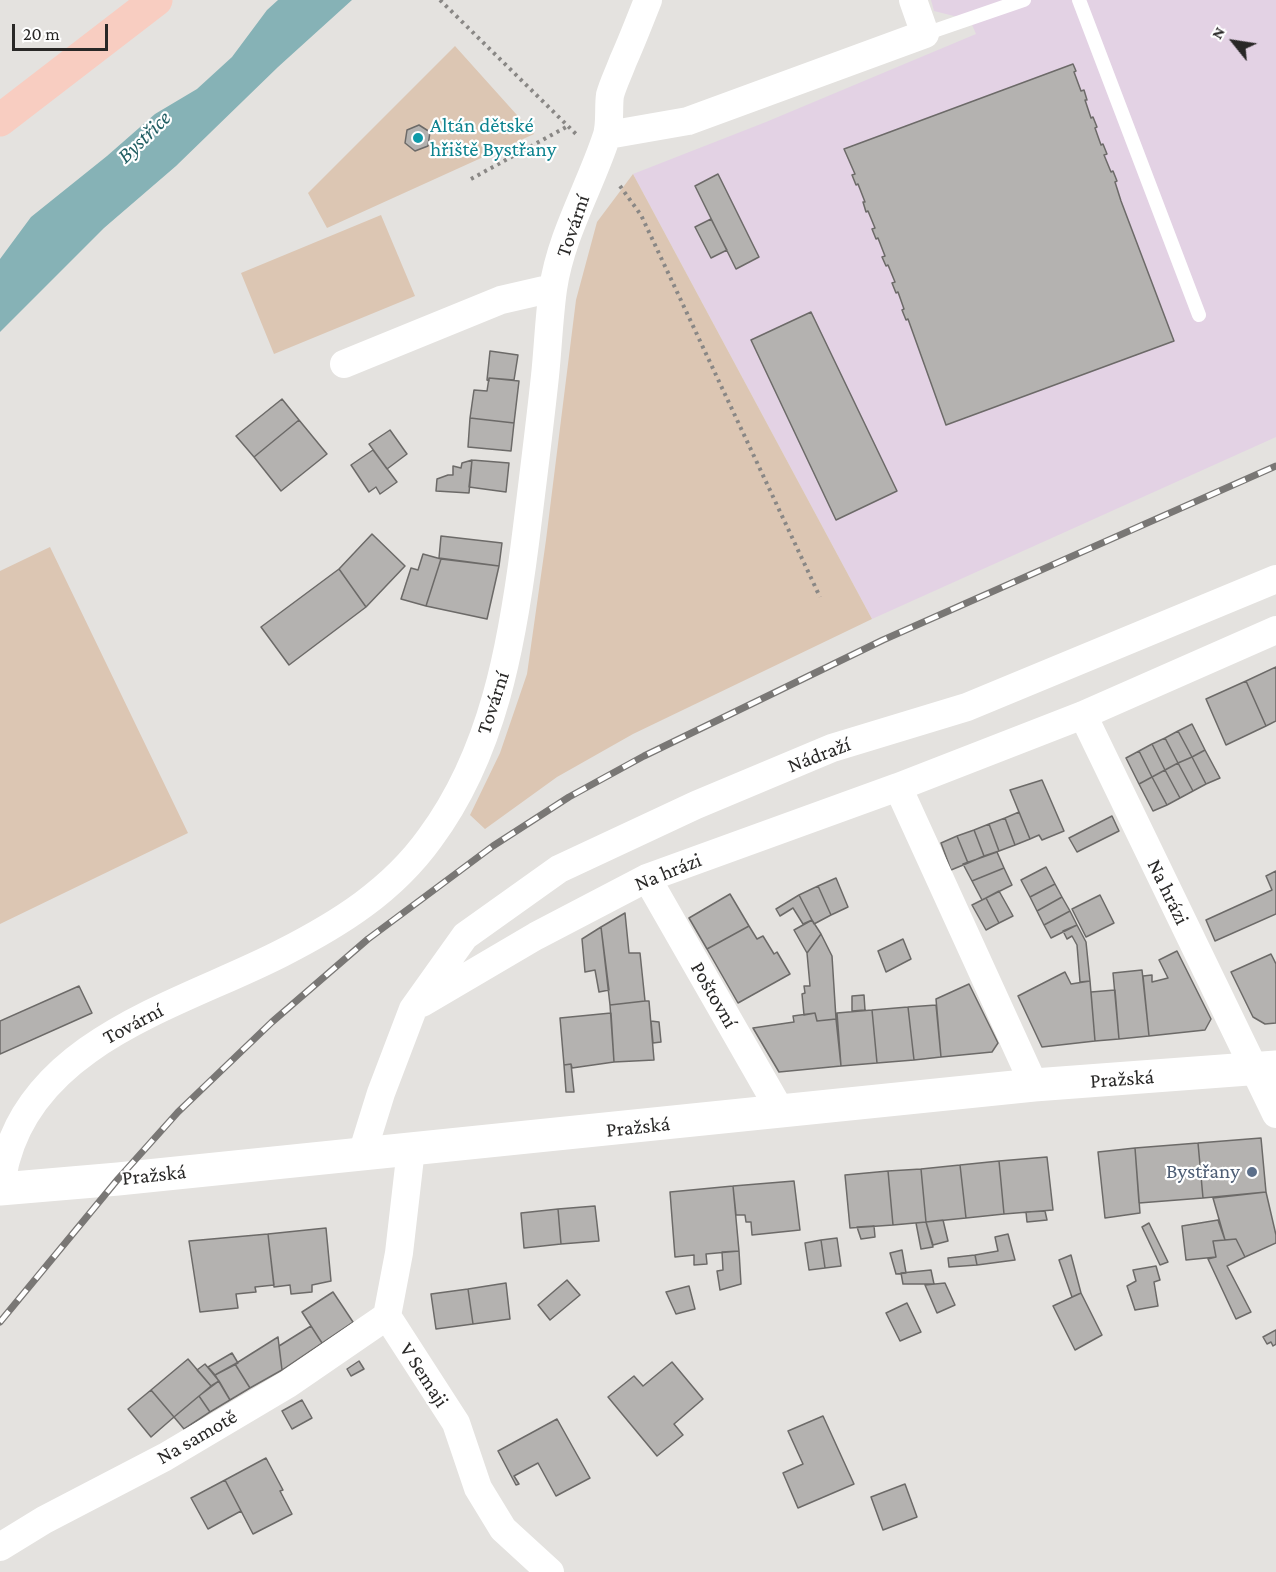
<!DOCTYPE html>
<meta charset="utf-8">
<style>
body{margin:0}
#map{position:relative;width:1276px;height:1572px;overflow:hidden;background:#e4e2df;font-family:"Crimson Pro",serif}
canvas{display:block}
.north{position:absolute;left:1204px;top:12px;width:60px;height:60px;-webkit-text-stroke:4px #fff;paint-order:stroke;rotate:300deg;font-size:16px;font-weight:700;line-height:24px;text-align:center;color:#292827}
.north::after{content:'';display:block;margin:auto;width:21px;height:27px;background:#292827;clip-path:polygon(50% 0,100% 100%,50% 72%,0 100%)}
.scale{position:absolute;left:12px;top:24px;width:96px;height:27px;box-sizing:border-box;border:3px solid #292827;border-top:0;padding-left:8px;font-size:18px;line-height:21px;white-space:nowrap;color:#292827;-webkit-text-stroke:4px #fff;paint-order:stroke}
</style>
<div id="map">
<canvas width="1276" height="1572"></canvas>
<div class="north">N</div>
<div class="scale">20 m</div>
</div>
<script>
const context = document.querySelector('canvas').getContext('2d');
context.lineJoin = 'round';
function fillPath(path, color) { context.fillStyle = color; context.fill(path, 'evenodd'); }
function strokePath(path, color, width, dash) { context.strokeStyle = color; context.lineWidth = width; context.lineCap = dash ? 'butt' : 'round'; context.setLineDash(dash || []); context.stroke(path); }
function write(font, color, halo, rows, align = 'center') {
  context.font = font + ' "Crimson Pro",serif'; context.lineWidth = 4.5; context.setLineDash([]); context.textBaseline = 'middle'; context.strokeStyle = halo; context.fillStyle = color; for (const [text, x, y, turn = 0] of rows) {
    context.save(); context.translate(x, y); context.rotate((+turn || 0) * Math.PI / 180); context.textAlign = isNaN(turn) ? turn : align; if (halo) context.strokeText(text, 0, 0); context.fillText(text, 0, 0); context.restore();
  }
}
const industrial = new Path2D(`
 M931 0H1276V437L872 619 633 174 766 122 976 34 970 20 934 11Z`);
const green = new Path2D(`
 M455 46 534 134 327 228 308 193Z
 M633 174 872 619 633 734 557 777 485 829 470 815 500 753 527 674 546 540 576 300 597 222Z
 M381 215 415 296 274 354 241 273Z
 M50 547 188 833 0 924V571Z`);
const water = new Path2D(`
 M278 0H352L278 67 176 166 104 228 0 332V259L31 217 107 156 155 114 197 89 232 57 267 10Z`);
const building = new Path2D(`
 M1073 64 1076 71 1074 72 1081 91 1084 90 1087 100H1085L1091 118 1093 117 1097 127 1095 128 1101 145 1103 144 1107 154 1104 155 1111 172 1113 171 1117 181 1115 182 1121 201 1174 341 946 425 908 319 906 320 902 310 904 309 898 292 896 293 892 283 895 282 888 265 886 266 882 257 885 256 878 238 876 239 872 229 875 228 868 211 866 212 863 202H865L858 184 856 185 852 175 855 174 844 149Z
 M419 125 430 132 428 146 415 151 405 143 407 130Z
 M718 174 759 257 736 269 695 186Z
 M711 219 727 250 711 258 695 227Z
 M811 312 897 491 836 520 751 340Z
 M490 351 518 355 514 380 489 378V381L487 380Z
 M489 378 519 381 514 423 470 418 474 390 487 391Z
 M282 399 299 420 254 457 236 436Z
 M470 418 514 423 511 451 468 447Z
 M299 420 327 454 281 491 254 457Z
 M390 430 407 454 387 469 369 444Z
 M373 450 397 482 380 494 376 487 369 492 351 465Z
 M472 460 509 463 506 492 469 487Z
 M472 460 469 493 436 491 437 479 448 475H453V466L461 468 462 463Z
 M372 534 405 566 366 607 339 569Z
 M441 536 502 543 499 566 439 558Z
 M423 554 441 559 426 606 401 599 411 568 418 570Z
 M441 559 499 566 487 619 426 606Z
 M339 569 366 607 289 665 261 627Z
 M1276 667V721L1266 726 1246 681Z
 M1246 681 1266 726 1226 745 1206 699Z
 M1192 724 1205 750 1192 757 1178 731Z
 M1178 731 1192 757 1178 763 1165 738Z
 M1165 738 1178 763 1165 770 1152 744Z
 M1152 744 1165 770 1152 777 1139 751Z
 M1205 750 1220 778 1206 784 1192 757Z
 M1139 751 1152 777 1139 784 1126 758Z
 M1192 757 1206 784 1193 791 1178 763Z
 M1178 763 1193 791 1180 798 1165 770Z
 M1165 770 1180 798 1167 805 1152 777Z
 M1152 777 1167 805 1153 811 1139 784Z
 M1042 780 1064 831 1042 840 1039 835 1030 839 1010 790Z
 M1019 812 1030 839 1015 845 1005 818Z
 M1112 816 1119 831 1077 852 1069 838Z
 M1005 818 1015 845 999 851 989 824Z
 M989 824 999 851 984 856 974 830Z
 M974 830 984 856 968 863 957 836Z
 M957 836 968 863 951 870 941 843Z
 M997 852 1004 868 972 881 963 864Z
 M1046 867 1055 884 1030 897 1021 880Z
 M1004 868 1012 885 982 900 972 881Z
 M1276 871V914L1215 941 1206 920 1272 890 1266 876Z
 M836 878 848 907 831 915 818 886Z
 M1055 884 1062 897 1037 911 1030 897Z
 M818 886 831 915 814 924 799 895Z
 M999 891 1013 916 999 923 986 898Z
 M730 894 749 926 707 949 689 918Z
 M799 895 812 920 803 924 793 908 780 916 776 909Z
 M1100 895 1114 923 1086 937 1072 909Z
 M1062 897 1070 911 1044 925 1037 911Z
 M986 898 999 923 986 930 972 905Z
 M1070 911 1077 925 1051 938 1044 925Z
 M625 913 629 953H640L645 1001 610 1005 601 927Z
 M812 920 821 934 807 953 794 930Z
 M1077 925 1086 942 1090 981 1080 982 1077 945 1072 936 1067 939 1063 931Z
 M749 926 757 939 763 936 774 954 777 952 790 974 738 1003 707 949Z
 M601 927 609 990 599 992 595 970 585 972 582 939Z
 M821 934 832 956 836 1019 817 1021 815 1013 804 1015 802 994 805 993 804 986H810L807 953Z
 M903 939 911 959 886 972 878 951Z
 M1177 951 1211 1019 1205 1030 1149 1036 1143 976 1152 975V982L1168 978 1159 960Z
 M1271 954 1276 964V1023L1265 1024 1253 1017 1231 972Z
 M1142 970 1149 1036 1119 1039 1113 973Z
 M1065 972 1071 984 1090 981 1095 1041 1042 1047 1018 996Z
 M969 984 998 1043 992 1052 941 1057 936 999Z
 M79 986 92 1013 0 1054V1021Z
 M1115 990 1119 1039 1095 1041 1091 992Z
 M864 995 865 1010 852 1011V996Z
 M645 1001H649L654 1060 614 1062 610 1005Z
 M936 1005 941 1057 914 1060 908 1007Z
 M908 1007 914 1060 877 1063 872 1010Z
 M872 1010 877 1063 841 1066 837 1013Z
 M611 1013 614 1062 572 1068 571 1064 564 1065 560 1018Z
 M815 1013 817 1021 836 1019 841 1066 779 1072 753 1028 794 1022 793 1016Z
 M651 1021 659 1022 661 1042 653 1043Z
 M571 1064 574 1092H566L564 1065Z
 M1261 1138 1266 1192 1203 1198 1198 1143Z
 M1198 1143 1203 1198 1139 1203 1135 1148Z
 M1135 1148 1140 1213 1105 1218 1098 1152Z
 M1047 1157 1053 1210 1004 1214 999 1161Z
 M999 1161 1004 1214 966 1218 960 1165Z
 M960 1165 966 1218 926 1222 921 1169Z
 M921 1169 926 1222 893 1225 888 1171Z
 M888 1171 893 1225 850 1228 845 1175Z
 M794 1181 800 1230 752 1235 751 1222H746L745 1215H736L733 1186Z
 M733 1186 739 1251 706 1254 707 1264 694 1265V1255L675 1257 670 1192Z
 M1266 1192 1276 1235V1243L1245 1257 1236 1239 1225 1240 1213 1198Z
 M595 1206 599 1241 561 1244 558 1209Z
 M558 1209 561 1244 524 1248 521 1213Z
 M1045 1211 1047 1220 1027 1222 1026 1212Z
 M943 1220 948 1241 933 1245 926 1222Z
 M1218 1220 1225 1240 1213 1241 1216 1257 1186 1260 1182 1226Z
 M926 1222 933 1247 921 1249 916 1223Z
 M1149 1223 1168 1262 1160 1265 1142 1227Z
 M874 1226 875 1237 861 1239 857 1227Z
 M326 1228 331 1281 312 1285V1292L291 1294 290 1285 274 1287 268 1234Z
 M268 1234 274 1285 255 1287 256 1292 236 1294 238 1308 200 1312 189 1241Z
 M1008 1234 1015 1260 977 1265 975 1255 998 1251 995 1237Z
 M837 1238 841 1266 825 1268 821 1240Z
 M1236 1239 1245 1257 1227 1266 1251 1312 1236 1319 1208 1259 1216 1257 1213 1241Z
 M821 1240 825 1268 809 1270 805 1243Z
 M902 1250 906 1273 896 1274 890 1253Z
 M739 1251 741 1284 720 1290 717 1271 723 1270 722 1252Z
 M975 1255 977 1265 949 1267 948 1258Z
 M1071 1255 1081 1293 1072 1297 1059 1260Z
 M1156 1266 1160 1280 1154 1282 1158 1306 1135 1310 1127 1286 1136 1281 1133 1270Z
 M931 1270 934 1284H903L901 1273Z
 M567 1280 580 1295 550 1320 538 1305Z
 M506 1283 510 1319 473 1324 468 1289Z
 M945 1283 955 1305 937 1313 925 1285Z
 M689 1286 695 1309 676 1314 666 1292Z
 M468 1289 473 1324 436 1329 431 1294Z
 M333 1292 353 1322 322 1343 302 1312Z
 M1081 1293 1102 1335 1075 1350 1053 1306Z
 M907 1303 921 1332 900 1341 886 1313Z
 M311 1326 322 1343 282 1370 279 1346Z
 M1276 1330V1344L1273 1346 1271 1342 1267 1344 1263 1337Z
 M278 1337 282 1370 250 1388 235 1364Z
 M232 1353 238 1363 215 1375 208 1367Z
 M188 1359 211 1386 174 1417 151 1390Z
 M359 1361 364 1369 351 1376 347 1369Z
 M672 1362 703 1399 674 1424 683 1435 657 1456 608 1397 634 1376 643 1386Z
 M205 1364 219 1381 211 1386 197 1370Z
 M235 1364 250 1388 230 1400 215 1375Z
 M219 1381 230 1400 210 1412 199 1396Z
 M151 1390 174 1417 151 1437 128 1409Z
 M199 1396 210 1412 184 1429 174 1417Z
 M302 1400 312 1418 292 1429 282 1411Z
 M823 1416 854 1484 798 1508 783 1473 803 1464 788 1431Z
 M557 1419 590 1478 556 1496 538 1463 514 1476 519 1484 516 1485 498 1451Z
 M266 1458 283 1490 280 1491 292 1514 253 1534 225 1480Z
 M225 1480 241 1511 208 1529 191 1498Z
 M905 1484 917 1517 883 1530 871 1497Z`);
const path = new Path2D(`
 M440 0 576 134
 M471 179 568 126
 M620 186 641 215 820 597`);
const lane = new Path2D(`
 M1079 0 1199 315
 M925 34 1024 0`);
const street = new Path2D(`
 M608 135 688 121 925 34 913 0
 M344 364 501 300 553 288
 M1083 715 1276 1114
 M898 787 1034 1085
 M647 878 781 1112
 M422 1003 536 936 647 878 898 787 1083 715 1276 630
 M411 1149 399 1253 387 1316 456 1423 478 1488 503 1529 550 1572
 M362 1154 381 1093 413 1009 465 936 559 869 696 805 832 748 967 707 1276 579
 M2 1189C3 1180 3 1169 6 1160 38 1039 185 1003 282 953 339 924 392 891 430 838 493 753 512 645 525 543 532 487 539 432 545 376 548 347 549 318 553 289 561 235 589 189 606 138 611 125 608 109 610 95 613 84 619 72 623 61 632 41 640 20 648 0
 M0 1547 44 1520 165 1457 288 1384 387 1316`);
const secondary = new Path2D(`
 M0 1189 118 1179 1034 1085 1276 1067`);
const primary = new Path2D(`
 M0 120 156 0`);
const rail = new Path2D(`
 M0 1322 118 1179 178 1112 272 1022 368 939 493 846 569 797 644 756 883 640 1276 466`);
const markers = [
 [418,138,6,"#0f9aa8"],
 [1252,1172,6,"#5c6f8a"]
];
const cultureNames = [
 ["Altán dětské",430,126],
 ["hřiště Bystřany",430,150]
];
const streetNames = [
 ["Tovární",573,226,-71],
 ["Tovární",493,703,-72],
 ["Nádraží",819,755,-21],
 ["Na hrázi",668,872,-22],
 ["Na hrázi",1168,892,64],
 ["Poštovní",714,995,60],
 ["Tovární",133,1024,-28],
 ["Pražská",1122,1079,-4],
 ["Pražská",638,1127,-6],
 ["Pražská",154,1175,-6],
 ["V Semaji",424,1375,57],
 ["Na samotě",197,1437,-30]
];
const serviceNames = [
 ["Bystřany",1240,1172]
];
const waterNames = [
 ["Bystřice",144,137,-44]
];
fillPath(industrial, '#e3d2e4');
fillPath(green, '#dcc6b3');
fillPath(water, '#86b2b6');
fillPath(building, '#b4b2b0');
strokePath(building, '#6c6a68', 1.5);
strokePath(path, '#898785', 4, [3, 4.5]);
strokePath(lane, '#fff', 14);
strokePath(street, '#fff', 28);
strokePath(secondary, '#fff', 33);
strokePath(primary, '#f8cdc1', 33);
strokePath(rail, '#797775', 7);
strokePath(rail, '#fff', 4.5, [14]);
for (const [x, y, r, color] of markers) { const dot = new Path2D(); dot.arc(x, y, r, 0, 2 * Math.PI); context.fillStyle = color; context.fill(dot); strokePath(dot, '#fff', 2); }
write('21px', '#0d838f', '#fff', cultureNames, 'left');
write('21px', '#292827', '#fff', streetNames);
write('21px', '#4e5e75', '#fff', serviceNames, 'right');
write('italic 22px', '#205e62', '#fff', waterNames);
</script>
